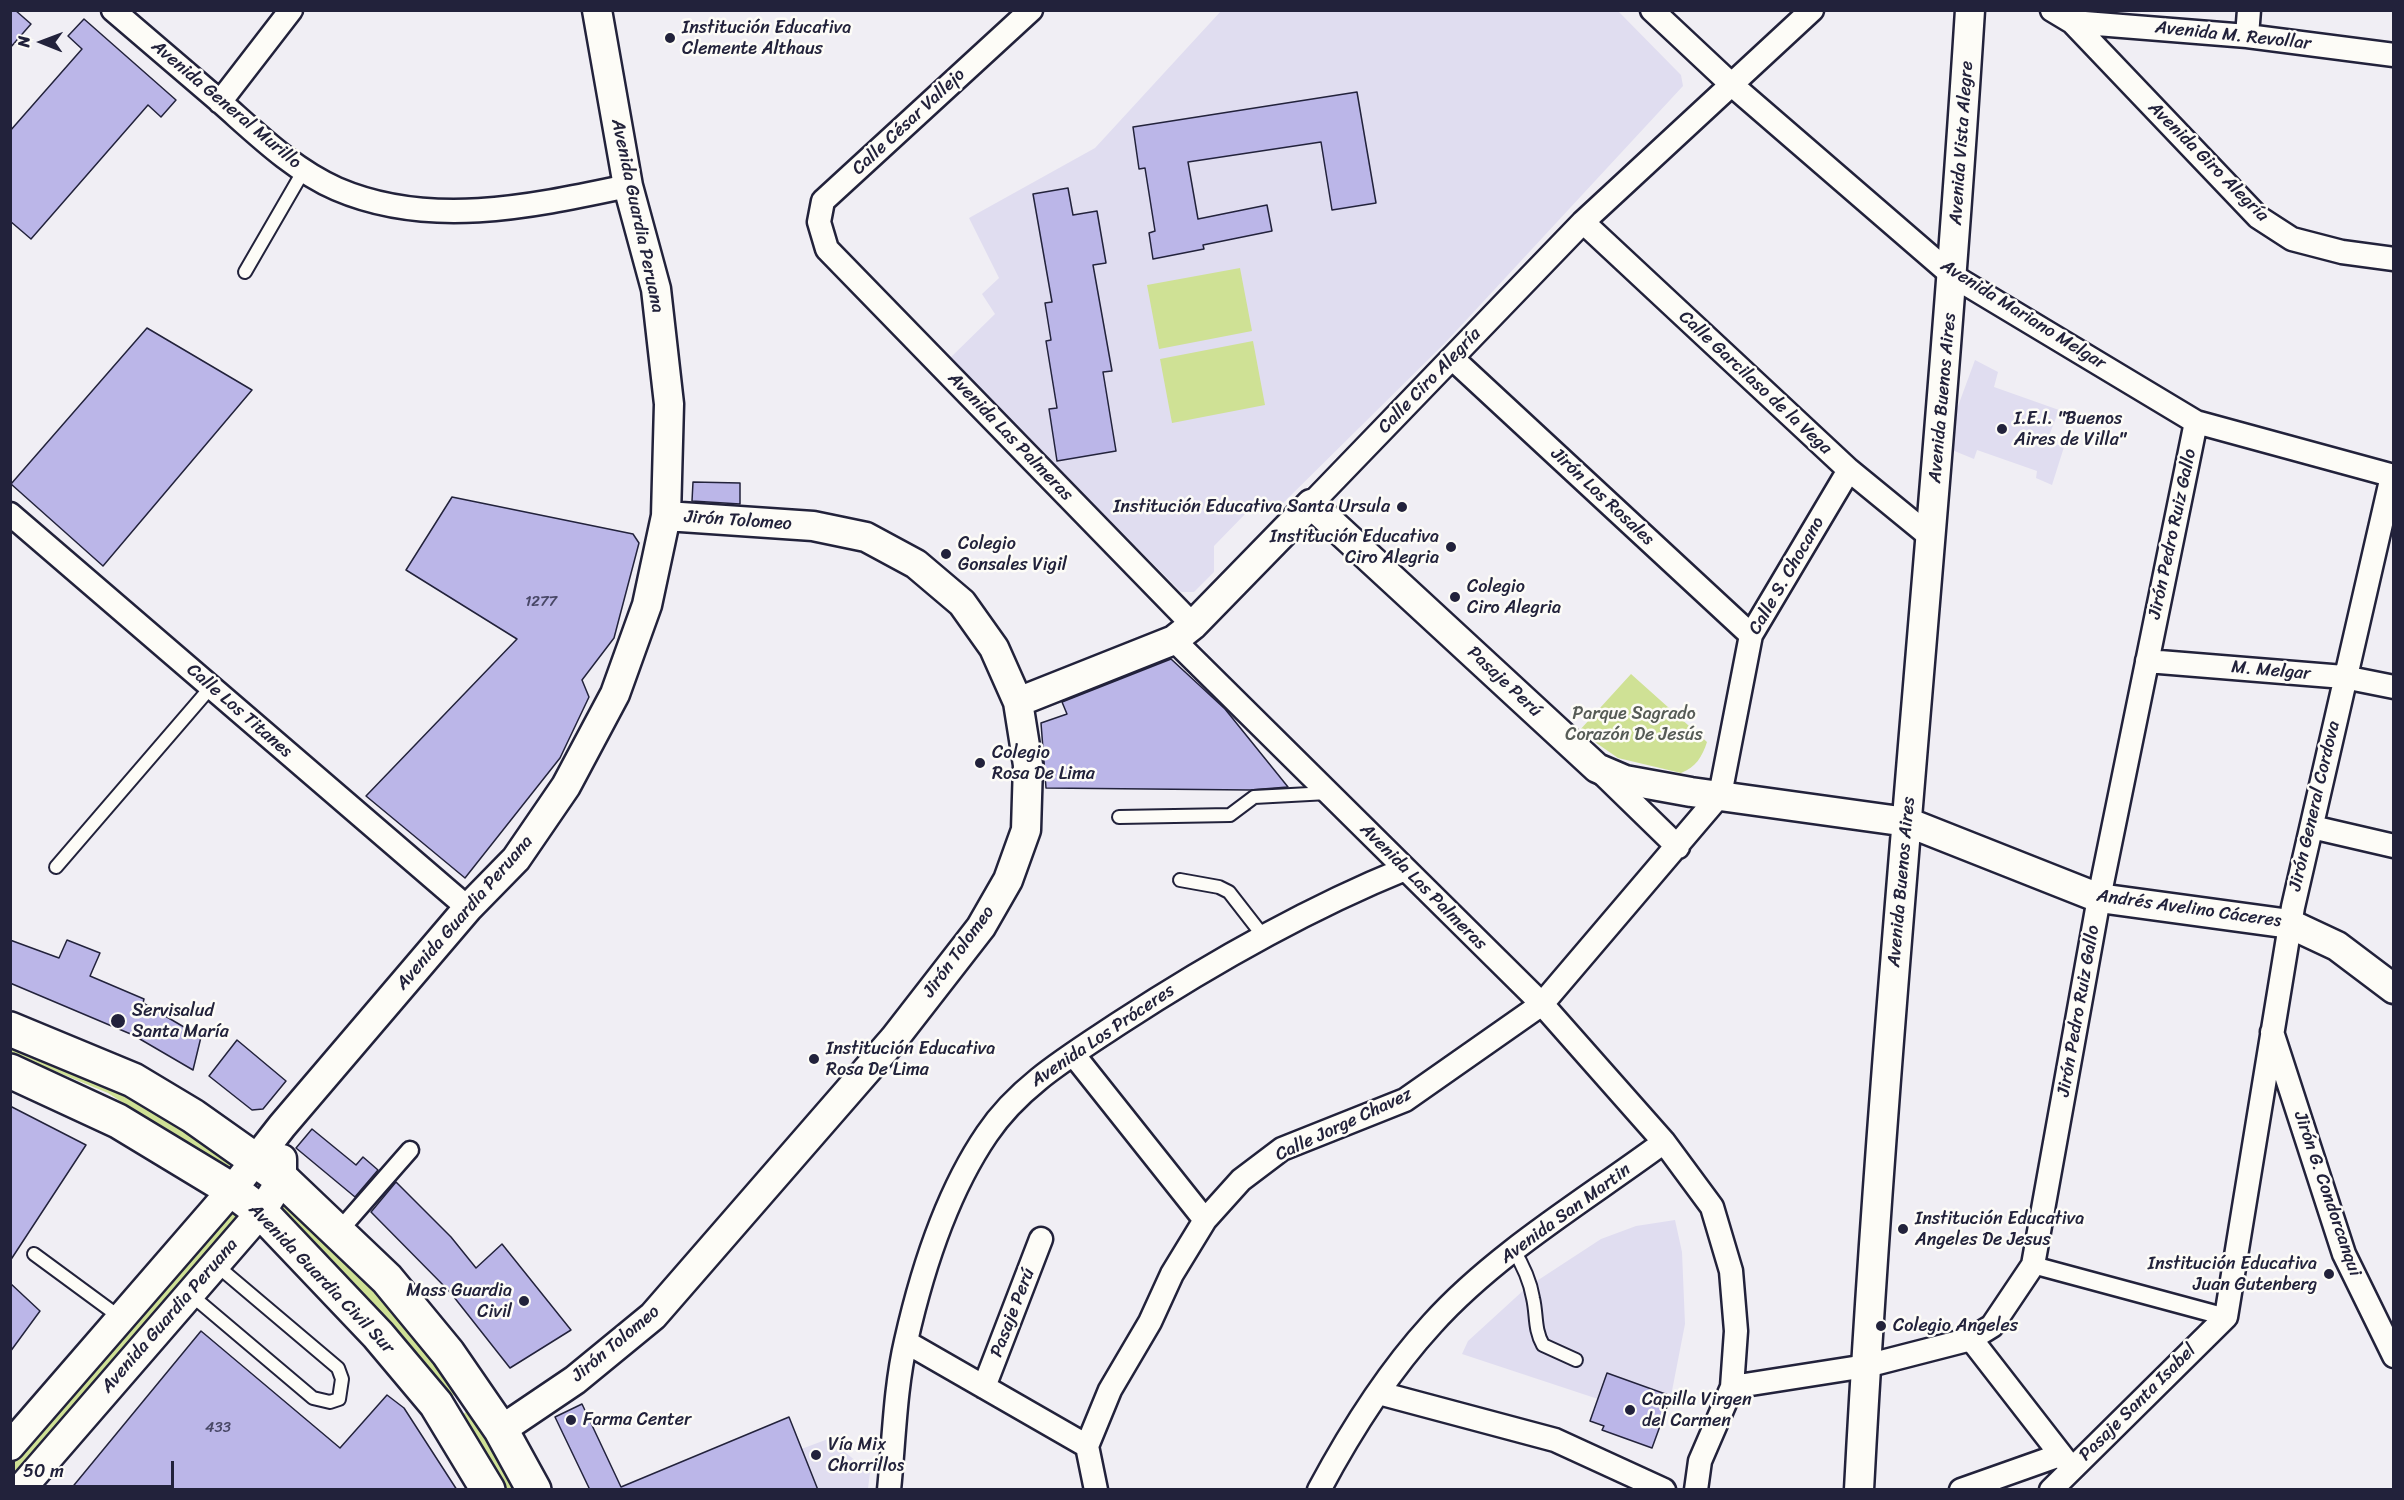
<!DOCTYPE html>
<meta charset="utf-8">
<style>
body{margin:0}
#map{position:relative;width:2404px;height:1500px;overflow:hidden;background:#f0eef4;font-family:Sriracha,sans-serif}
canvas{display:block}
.frame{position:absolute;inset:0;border:12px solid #22223b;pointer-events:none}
.north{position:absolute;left:12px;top:12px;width:60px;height:60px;-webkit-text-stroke:4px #fdfcf7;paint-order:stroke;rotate:271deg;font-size:16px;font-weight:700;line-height:24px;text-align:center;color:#22223b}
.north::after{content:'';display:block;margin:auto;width:21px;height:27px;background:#22223b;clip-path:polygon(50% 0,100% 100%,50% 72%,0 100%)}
.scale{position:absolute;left:12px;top:1461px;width:162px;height:27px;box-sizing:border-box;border:3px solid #22223b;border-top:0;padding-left:8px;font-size:18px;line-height:21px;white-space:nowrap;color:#22223b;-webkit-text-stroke:4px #fdfcf7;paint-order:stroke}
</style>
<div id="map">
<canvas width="2404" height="1500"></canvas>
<div class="frame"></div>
<div class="north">N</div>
<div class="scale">50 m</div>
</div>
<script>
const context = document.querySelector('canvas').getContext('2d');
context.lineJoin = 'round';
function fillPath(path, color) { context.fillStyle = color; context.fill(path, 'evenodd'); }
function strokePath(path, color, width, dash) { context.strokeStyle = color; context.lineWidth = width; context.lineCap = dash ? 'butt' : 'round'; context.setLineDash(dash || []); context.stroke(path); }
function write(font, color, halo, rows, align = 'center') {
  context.font = font + ' Sriracha,sans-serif'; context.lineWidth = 5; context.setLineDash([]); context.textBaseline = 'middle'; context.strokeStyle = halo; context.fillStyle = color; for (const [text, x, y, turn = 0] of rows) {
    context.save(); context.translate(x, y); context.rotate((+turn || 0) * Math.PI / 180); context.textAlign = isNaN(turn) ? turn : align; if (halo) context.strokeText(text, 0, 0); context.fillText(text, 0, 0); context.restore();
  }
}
const built = new Path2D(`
 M1221 11H1618L1681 75 1683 86 1444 344 1276 510H1249L1214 546V572L1194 592H1181L950 358 995 314 982 294 999 278 969 218 1095 148Z
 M1975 360 1998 372 1994 387 2059 410 2047 441 2064 447 2052 485 2036 478 2037 471 1977 450 1974 459 1952 450 1954 417Z
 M1675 1220 1682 1252 1685 1324 1671 1396 1608 1373 1598 1399 1462 1354 1468 1341 1526 1288 1601 1239 1636 1226Z
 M828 1439 870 1472 868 1489 692 1490Z`);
const green = new Path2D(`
 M1240 268 1252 331 1159 349 1147 285Z
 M1253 341 1265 405 1172 423 1160 359Z
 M1631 674 1707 742C1702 757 1696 767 1681 773L1618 758 1579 731Z
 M10 1036 73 1061 235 1159 226 1170 108 1093 11 1053Z
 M286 1196 378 1289 461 1390 450 1398 277 1208Z
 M233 1208 241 1213 11 1485V1464Z
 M473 1407 518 1489H500L459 1417Z`);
const building = new Path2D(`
 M10 10H15L31 24 10 48Z
 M84 19 176 100 161 117 148 105 31 239 10 221V131L82 49 68 36Z
 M1357 92 1376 203 1332 210 1321 142 1188 162 1198 219 1267 205 1272 231 1203 245 1204 249 1153 259 1149 233 1155 231 1145 168 1139 169 1133 127Z
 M1068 188 1073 215 1097 211 1106 263 1093 265 1112 371 1103 372 1116 451 1057 461 1049 409 1057 408 1046 341 1051 340 1045 303 1052 302 1033 194Z
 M147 328 252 390 103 566 11 484Z
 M693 482 740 483V504L692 501Z
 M452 497 633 534 639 543 614 638 582 680 589 697 560 758 465 878 366 796 517 639 406 570Z
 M1171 659 1225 709 1288 787 1250 790 1046 788 1041 723 1067 714 1062 702Z
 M10 940 59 958 67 940 100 953 90 976 144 999 143 1003 201 1037 193 1070 133 1035 10 983Z
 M237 1040 286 1081 263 1109 252 1110 209 1076Z
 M10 1106 86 1145 10 1261Z
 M312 1129 356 1165 363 1157 378 1170 355 1197 296 1148Z
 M396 1182 451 1237 476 1268 502 1244 571 1330 510 1368 450 1292 371 1212Z
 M10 1283 40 1311 10 1352Z
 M201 1331 340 1448 387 1395 404 1408 457 1490H70Z
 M1607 1373 1671 1396 1652 1448 1602 1430 1604 1426 1590 1421Z
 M582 1404 621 1487 789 1417 818 1490H590L555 1417Z`);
const service = new Path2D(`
 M245 272 304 170
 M1119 817 1230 815 1254 797 1328 793
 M56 867 211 687
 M1180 880 1219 887 1229 892 1264 937
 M1513 1249C1523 1265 1530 1280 1533 1298 1537 1315 1534 1329 1543 1345L1576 1360
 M34 1254 121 1318
 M190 1294 313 1398 330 1402 339 1399 342 1379 338 1368 215 1264`);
const pedestrian = new Path2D(`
 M339 1231 410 1150
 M2033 1265 2226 1317`);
const minor = new Path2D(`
 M113 10C150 42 187 73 224 105 259 136 294 170 337 189 430 229 533 206 628 186
 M1031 10 823 201 819 222 827 249 1193 625
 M1652 10 1732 85 1953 276 2196 422 2394 476
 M2052 10 2072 22 2258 217 2292 239 2342 252 2394 259
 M2072 22 2247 36 2394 55
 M2247 36 2249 10
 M220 102 291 10
 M1583 222 1849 470 1932 538
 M1452 358 1751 635
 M1311 504 1583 222 1812 10
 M10 514 468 908
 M1174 640 1542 1004 1664 1142 1712 1207 1731 1271 1736 1331 1732 1387 1700 1461 1696 1490
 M2147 661 2344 677 2394 687
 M1603 774 1678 847
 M2312 827 2394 846
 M2272 1032 2344 1254 2394 1356
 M1073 1054 1205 1220
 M1971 1339 2072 1469
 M906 1342 1087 1446
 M984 1387 1041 1239
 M1732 1387 1866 1366 1971 1339 1992 1326 2033 1265 2099 898 2196 422
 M1379 1393 1555 1440 1664 1490
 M889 1490C894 1441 895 1388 906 1341 922 1270 946 1194 987 1134 1019 1086 1070 1056 1118 1024 1210 964 1304 910 1405 869
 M1096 1490 1087 1446 1110 1390 1150 1322 1172 1274 1205 1220 1241 1180 1282 1149 1405 1100 1542 1004 1720 795 1751 635 1849 470
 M1319 1490C1349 1434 1388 1372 1432 1324 1496 1253 1587 1199 1664 1142
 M1961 1490 2060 1455
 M2051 1490 2226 1317 2293 907 2392 476`);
const tertiary = new Path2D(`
 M1018 702 1174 640 1193 625 1311 504 1597 768 1625 780 1691 792 1907 822 2099 898 2290 924 2337 946 2394 989
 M501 1430 575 1380 653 1316 894 1039 981 927 1008 880 1026 830 1028 765 1018 702 994 648 962 603 916 564 866 537 813 526 666 516
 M10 1446 232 1190 282 1126 468 908 516 859 566 786 615 694 647 605 666 516 669 404 656 289 628 186 597 10
 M20 1490 261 1212 282 1179V1159
 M1859 1490C1885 996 1939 504 1970 10`);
const secondary = new Path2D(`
 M10 1029 133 1080 193 1116 282 1179 387 1279 448 1353 501 1430 534 1490
 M10 1071 118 1121 232 1190 261 1212 378 1335 436 1404 488 1490`);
const markers = [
 [670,38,6,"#22223b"],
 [2002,429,6,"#22223b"],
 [1402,507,6,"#22223b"],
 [1451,547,6,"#22223b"],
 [946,554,6,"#22223b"],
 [1455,597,6,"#22223b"],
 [980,763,6,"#22223b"],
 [118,1021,8,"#22223b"],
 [814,1059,6,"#22223b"],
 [1903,1229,6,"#22223b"],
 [2329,1274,6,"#22223b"],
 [524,1301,6,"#22223b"],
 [1881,1326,6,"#22223b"],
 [1630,1410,6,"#22223b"],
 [571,1420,6,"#22223b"],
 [816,1455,6,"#22223b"]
];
const numberNames = [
 ["1277",541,602],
 ["433",218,1428]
];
const poiNames = [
 ["Institución Educativa",682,28],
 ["Clemente Althaus",682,49],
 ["I.E.I. \"Buenos",2014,419],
 ["Aires de Villa\"",2014,440],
 ["Institución Educativa Santa Ursula",1390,507,"right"],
 ["Institución Educativa",1439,537,"right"],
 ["Ciro Alegria",1439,558,"right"],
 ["Colegio",958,544],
 ["Gonsales Vigil",958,565],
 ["Colegio",1467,587],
 ["Ciro Alegria",1467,608],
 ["Colegio",992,753],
 ["Rosa De Lima",992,774],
 ["Servisalud",132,1011],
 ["Santa María",132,1032],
 ["Institución Educativa",826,1049],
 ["Rosa De Lima",826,1070],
 ["Institución Educativa",1915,1219],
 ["Angeles De Jesus",1915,1240],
 ["Institución Educativa",2317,1264,"right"],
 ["Juan Gutenberg",2317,1285,"right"],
 ["Mass Guardia",512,1291,"right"],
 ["Civil",512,1312,"right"],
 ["Colegio Angeles",1893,1326],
 ["Capilla Virgen",1642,1400],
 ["del Carmen",1642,1421],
 ["Farma Center",583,1420],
 ["Vía Mix",828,1445],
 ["Chorrillos",828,1466]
];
const streetNames = [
 ["Avenida M. Revollar",2233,36,6],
 ["Avenida General Murillo",226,105,40],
 ["Calle César Vallejo",909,122,-43],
 ["Avenida Vista Alegre",1962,143,-86],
 ["Avenida Giro Alegría",2208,162,45],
 ["Avenida Guardia Peruana",637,216,78],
 ["Avenida Mariano Melgar",2023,315,32],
 ["Calle Ciro Alegría",1430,381,-46],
 ["Calle Garcilaso de la Vega",1755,383,43],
 ["Avenida Buenos Aires",1943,398,-85],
 ["Avenida Las Palmeras",1010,437,46],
 ["Jirón Los Rosales",1602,497,43],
 ["Jirón Tolomeo",738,521,4],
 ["Jirón Pedro Ruiz Gallo",2173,534,-78],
 ["Calle S. Chocano",1787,576,-60],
 ["M. Melgar",2271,671,5],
 ["Pasaje Perú",1504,682,43],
 ["Calle Los Titanes",239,711,41],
 ["Jirón General Cordova",2315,806,-77],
 ["Avenida Buenos Aires",1902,882,-85],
 ["Avenida Las Palmeras",1423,887,45],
 ["Andrés Avelino Cáceres",2189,909,8],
 ["Avenida Guardia Peruana",465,913,-49],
 ["Jirón Tolomeo",959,952,-54],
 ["Jirón Pedro Ruiz Gallo",2079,1011,-80],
 ["Avenida Los Próceres",1103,1036,-34],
 ["Calle Jorge Chavez",1344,1125,-25],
 ["Jirón G. Condorcanqui",2327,1194,71],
 ["Avenida San Martin",1566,1214,-36],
 ["Avenida Guardia Civil Sur",321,1279,46],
 ["Pasaje Perú",1013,1313,-69],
 ["Avenida Guardia Peruana",170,1316,-49],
 ["Jirón Tolomeo",616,1344,-40],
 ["Pasaje Santa Isabel",2138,1403,-45]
];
const parkNames = [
 ["Parque Sagrado",1634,714],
 ["Corazón De Jesús",1634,735]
];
fillPath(built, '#e0ddf0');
fillPath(green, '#cfe195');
fillPath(building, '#bbb6e8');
strokePath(building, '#22223b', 1.5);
strokePath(service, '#22223b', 16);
strokePath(pedestrian, '#22223b', 21);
strokePath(minor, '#22223b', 27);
strokePath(tertiary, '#22223b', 33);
strokePath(secondary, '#22223b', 38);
strokePath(service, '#fdfcf7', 12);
strokePath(pedestrian, '#fdfcf7', 16);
strokePath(minor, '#fdfcf7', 22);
strokePath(tertiary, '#fdfcf7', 28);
strokePath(secondary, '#fdfcf7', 33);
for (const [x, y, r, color] of markers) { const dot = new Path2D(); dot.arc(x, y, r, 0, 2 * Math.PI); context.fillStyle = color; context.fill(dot); strokePath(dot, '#fdfcf7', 2); }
write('15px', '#484766', null, numberNames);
write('18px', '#22223b', '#fdfcf7', poiNames, 'left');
write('18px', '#22223b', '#fdfcf7', streetNames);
write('18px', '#565b56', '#fdfcf7', parkNames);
</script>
